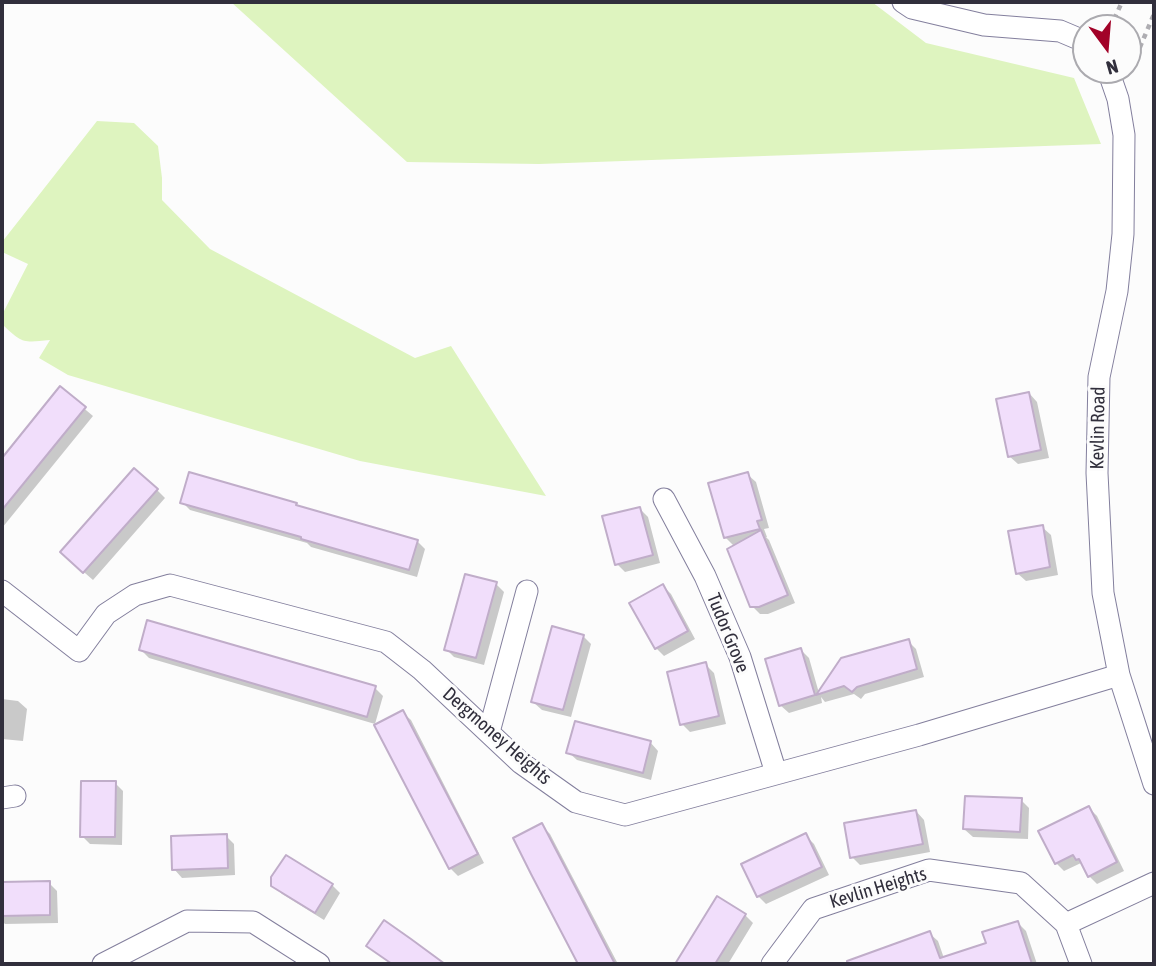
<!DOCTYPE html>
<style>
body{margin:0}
#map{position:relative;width:1156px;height:966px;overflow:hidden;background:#fcfcfc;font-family:"Asap Condensed",sans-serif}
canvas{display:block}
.frame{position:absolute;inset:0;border:4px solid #312f3c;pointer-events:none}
.north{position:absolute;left:1072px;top:14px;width:70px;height:70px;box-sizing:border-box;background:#fcfcfc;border:2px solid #abaaaf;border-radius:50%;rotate:164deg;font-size:19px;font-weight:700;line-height:28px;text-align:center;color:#312f3c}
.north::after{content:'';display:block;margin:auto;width:24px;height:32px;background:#a20228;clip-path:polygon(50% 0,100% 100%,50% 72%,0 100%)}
</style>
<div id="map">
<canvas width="1156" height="966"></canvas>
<div class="frame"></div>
<div class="north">N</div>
</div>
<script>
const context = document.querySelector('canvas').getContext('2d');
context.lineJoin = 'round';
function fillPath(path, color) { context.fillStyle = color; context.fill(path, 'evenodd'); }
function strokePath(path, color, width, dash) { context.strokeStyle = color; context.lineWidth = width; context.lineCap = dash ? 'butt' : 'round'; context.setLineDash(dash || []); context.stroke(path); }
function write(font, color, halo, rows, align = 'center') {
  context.font = font + ' "Asap Condensed",sans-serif'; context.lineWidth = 6; context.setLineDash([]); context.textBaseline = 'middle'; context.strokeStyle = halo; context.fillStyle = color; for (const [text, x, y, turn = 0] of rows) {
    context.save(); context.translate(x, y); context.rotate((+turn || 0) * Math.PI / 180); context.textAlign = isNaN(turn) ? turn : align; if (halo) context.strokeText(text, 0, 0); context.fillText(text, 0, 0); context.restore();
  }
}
const green = new Path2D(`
 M231 2H872L926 43 1074 78 1101 144 539 164 407 162Z
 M97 121 134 123 158 146 162 178V200L210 249 415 358 451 346 546 496 360 461 68 375 39 358 50 340C22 343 22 343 2 324V315L28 264 2 252V242Z`);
const shadow = new Path2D(`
 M61 389 93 416 2 528V461Z
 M1029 393 1037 402 1049 458 1018 464 1009 456Z
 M190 474 417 541 425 549 417 577 311 547 307 543 190 510 182 502Z
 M747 474 756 482 769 528 764 529 767 537H766L769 540 795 603 768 614H760L752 606 735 547 725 537Z
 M157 490 165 498 93 580 70 560Z
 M640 509 648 517 660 563 625 572 617 564Z
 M1042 527 1051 535 1058 575 1026 581 1017 573Z
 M496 584 504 592 484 665 454 657 446 649Z
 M663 586 671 594 695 639 664 656 656 648Z
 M583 636 591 644 571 717 542 710 533 702Z
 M908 641 916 649 924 677 865 694 861 699 854 694 825 702 821 697 822 703 789 713 780 705 801 650 809 658 819 693Z
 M141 650 375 688 383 696 375 724 149 658Z
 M705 664 714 673 726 724 690 732 682 724Z
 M2 699 18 701 27 709 23 741 2 739Z
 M402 712 411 720 484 863 458 876 450 868Z
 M650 742 658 751 651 780 577 760 568 752Z
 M115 783 123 791 122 845 90 844 82 836Z
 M1021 800 1029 808 1028 839 973 837 964 829Z
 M1089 808 1097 816 1124 871 1097 884 1089 876 1081 863 1064 871 1056 863Z
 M916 811 924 820 930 852 860 865 852 857Z
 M542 826 550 834 618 964H580L515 839Z
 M226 836 234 844 235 875 182 878 174 869Z
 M806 836 814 844 829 875 766 904 758 896Z
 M49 883 57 891 58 923 5 924 2 921V884Z
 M273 885H332L340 893 324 920 282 894Z
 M717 898 745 915 753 923 728 964H677Z
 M1018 923 1026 931 1037 964H965L961 953 988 944Z
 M929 933 938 941 946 964H871L868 956Z`);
const building = new Path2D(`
 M60 386 86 407 2 510V458Z
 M1029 392 1041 450 1008 457 996 399Z
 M134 468 158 489 83 573 60 552Z
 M189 472 297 503 296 505 418 540 409 570 301 539V537L180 503Z
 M748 472 762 520 757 521 760 529 724 538 708 483Z
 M640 507 653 555 615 565 602 516Z
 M1043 525 1050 567 1016 574 1008 531Z
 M761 530 788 595 759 607H750L727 549Z
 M465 574 497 582 476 658 444 650Z
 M663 584 688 631 655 649 629 603Z
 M147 620 376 686 367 717 139 650Z
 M552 626 584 635 563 710 531 702Z
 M909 639 917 669 857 687 852 692 844 686 816 695 841 658Z
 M801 648 815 695 779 706 765 659Z
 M706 662 719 716 680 725 667 672Z
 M403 710 478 854 449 869 374 725Z
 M575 721 651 741 643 773 566 753Z
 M81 781H116L115 837H80Z
 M965 796 1022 798 1020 832 963 829Z
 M1089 806 1117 862 1088 877 1079 859 1076 860 1073 855 1055 864 1038 831Z
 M916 810 923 844 850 858 844 823Z
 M542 823 579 894 615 964H578L531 874 513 838Z
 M806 833 822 867 757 897 741 864Z
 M227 834 228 868 172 870 171 836Z
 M286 855 333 884 315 913 271 886V877Z
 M50 881V915L2 916V882Z
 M717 896 746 914 715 964H675Z
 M384 920 411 939 445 964H392L366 946Z
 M1018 921 1032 964H847V961L930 931 940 958 986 943 982 932Z`);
const path = new Path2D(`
 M1110 28 1122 2
 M1132 66 1154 14`);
const minor = new Path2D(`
 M903 2 912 8 984 25 1060 31 1086 42
 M1108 70 1118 99 1124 135 1123 234 1117 291 1099 377 1097 473 1103 593 1119 675 1154 784
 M664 499 705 576 740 657 776 773
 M2 591 79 651 106 614 135 595 170 585 386 642 422 670 521 763 576 802 625 815 919 735 1119 675
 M489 732 527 591
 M2 798 15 796
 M1066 924 1081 964
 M103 964 187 921 253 922 319 964
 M772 964 813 909 929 870 1021 883 1066 924 1154 883`);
const streetNames = [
 ["Kevlin Road",1098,428,-89],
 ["Tudor Grove",728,633,68],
 ["Dergmoney Heights",497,736,41],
 ["Kevlin Heights",878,888,-17]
];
fillPath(green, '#def4bf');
fillPath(shadow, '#0003');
fillPath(building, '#f1defb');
strokePath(building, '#c0adc9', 2);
strokePath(minor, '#837f9d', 23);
strokePath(path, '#aeadb2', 4.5, [5, 5]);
strokePath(minor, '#fff', 21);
write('19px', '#312f3c', '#fcfcfc', streetNames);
</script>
